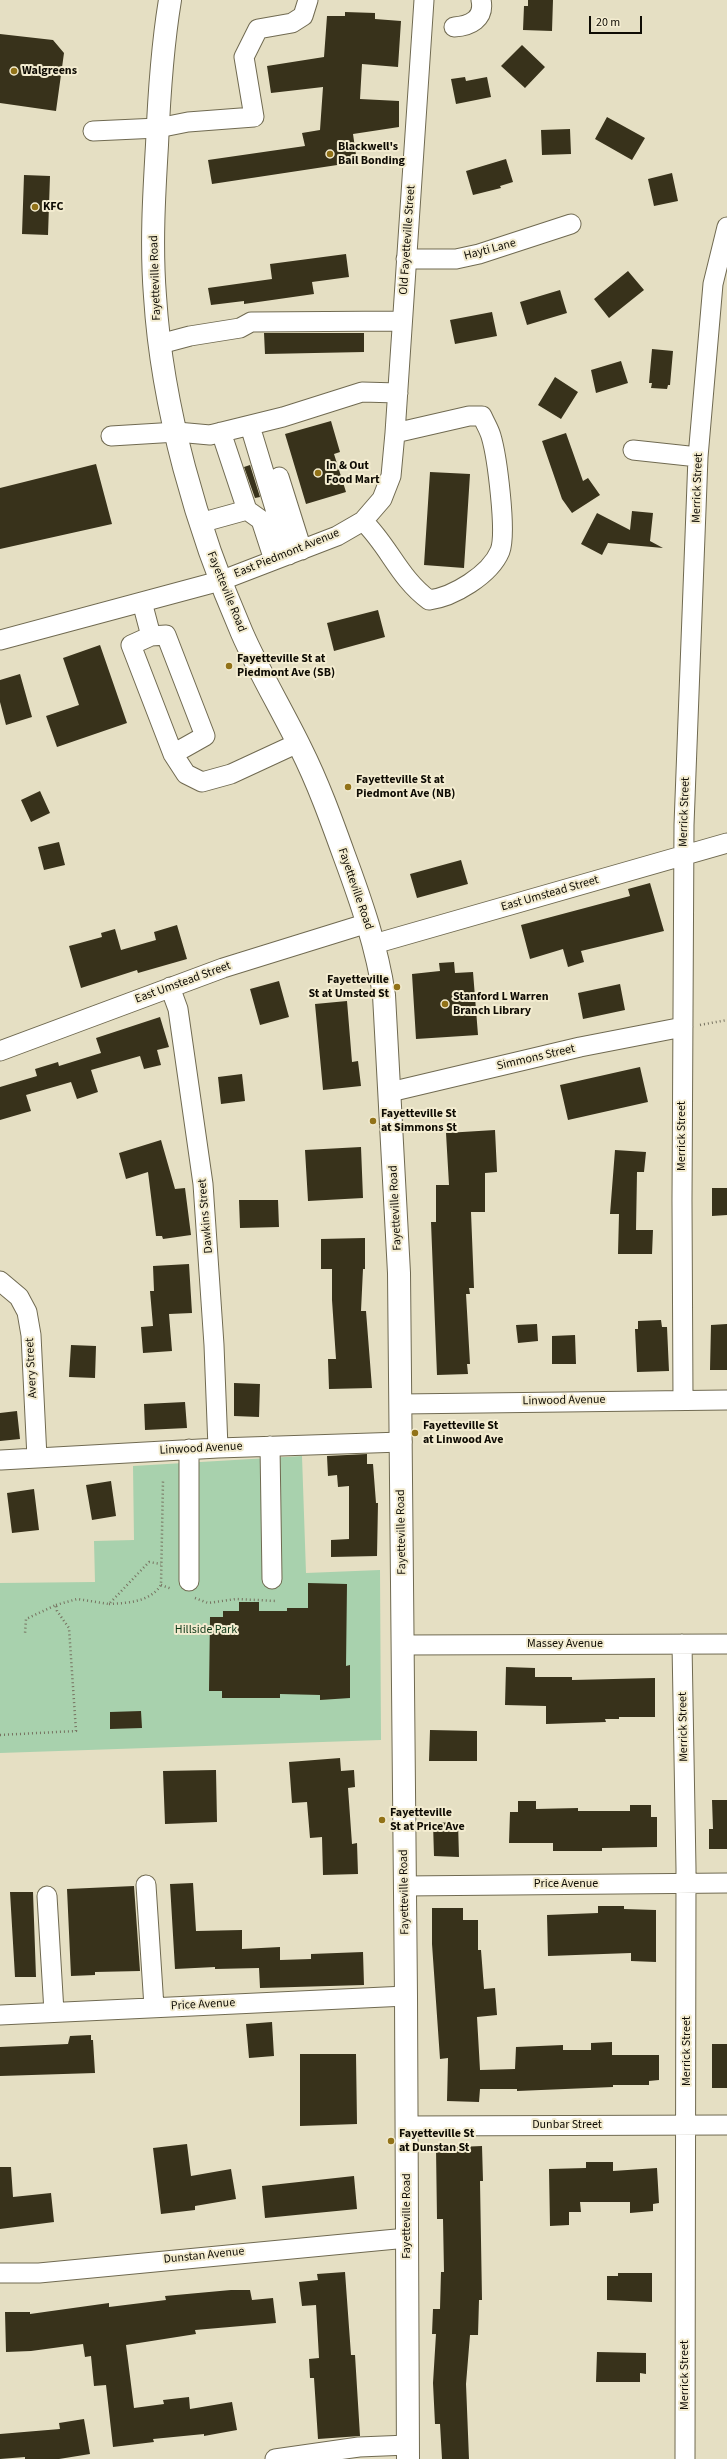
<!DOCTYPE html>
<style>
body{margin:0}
#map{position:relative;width:727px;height:2459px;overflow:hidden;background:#e5dfc3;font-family:"Source Sans 3",sans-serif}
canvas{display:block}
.scale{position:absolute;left:589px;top:16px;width:53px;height:18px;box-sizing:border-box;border:2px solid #0f0c04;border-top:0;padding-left:5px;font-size:12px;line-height:14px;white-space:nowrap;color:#0f0c04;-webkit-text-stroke:3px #f3ecd0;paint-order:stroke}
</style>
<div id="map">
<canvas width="727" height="2459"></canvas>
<div class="scale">20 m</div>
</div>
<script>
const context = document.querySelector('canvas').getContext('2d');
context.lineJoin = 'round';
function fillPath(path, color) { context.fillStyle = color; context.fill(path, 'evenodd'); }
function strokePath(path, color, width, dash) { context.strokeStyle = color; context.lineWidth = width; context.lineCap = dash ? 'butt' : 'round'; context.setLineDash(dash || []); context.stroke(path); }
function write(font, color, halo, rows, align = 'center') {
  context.font = font + ' "Source Sans 3",sans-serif'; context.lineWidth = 4; context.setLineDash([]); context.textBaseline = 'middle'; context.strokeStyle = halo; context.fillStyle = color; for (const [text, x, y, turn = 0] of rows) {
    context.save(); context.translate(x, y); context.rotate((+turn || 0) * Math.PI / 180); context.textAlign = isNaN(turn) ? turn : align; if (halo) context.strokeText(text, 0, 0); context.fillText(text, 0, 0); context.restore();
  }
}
const green = new Path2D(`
 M302 1456 306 1573 380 1570 381 1740 0 1753V1583L95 1582 94 1541 134 1540 133 1466Z`);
const building = new Path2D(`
 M528 0H553L552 31 523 30 524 6H528Z
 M345 12 375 13V19L401 21 398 67 362 64 360 99 399 101V127L353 134 357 162 212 184 208 160 305 146 302 133 320 130 323 87 271 93 267 66 324 57 327 16H345Z
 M0 34 53 40 64 53 56 111 0 103Z
 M522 45 545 67 525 88 501 66Z
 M465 77 466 81 487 77 491 97 456 104 451 79Z
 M607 117 645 138 632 160 595 139Z
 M570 129 571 154 542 155 541 130Z
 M506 159 513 182 500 186 501 188 473 195 466 171Z
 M672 173 678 201 654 206 648 179Z
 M24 175 50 176 48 235 22 234Z
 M346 254 349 277 312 282 314 294 244 304V301L211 305 208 288 272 279 270 264Z
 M628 271 644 290 609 318 594 299Z
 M560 290 567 313 527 325 520 302Z
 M492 312 497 336 455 344 450 320Z
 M264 333H364V352L265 354Z
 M652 349 673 351 670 385H668L667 389 651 388 652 383H649Z
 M621 361 628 383 596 393 591 370Z
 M555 377 578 392 561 419 538 405Z
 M331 421 340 452 334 454 346 492 306 504 285 434Z
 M566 433 583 481 588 478 600 495 572 513 562 499 542 441Z
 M96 464 112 524 0 549V488Z
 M250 465 260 497 255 498 244 467Z
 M430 472 470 474 464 568 424 565Z
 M632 511 653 513 650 541 663 548 608 543 602 555 581 544 597 513 630 530Z
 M378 610 385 637 334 651 327 623Z
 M100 645 127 723 57 747 46 716 79 705 63 658Z
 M20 674 32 717 6 725 0 702V680Z
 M40 791 50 813 31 822 21 800Z
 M59 842 65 865 44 870 38 847Z
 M461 860 468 884 417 898 410 874Z
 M650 883 664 931 581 951 584 962 568 967 563 949 530 959 521 925 630 896 628 889Z
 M177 925 187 959 138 973 137 970 81 988 69 946 102 937 101 933 115 929 121 950 156 940 154 932Z
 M454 962 455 973 473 972 478 1035 416 1039 412 974 440 971 439 963Z
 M279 981 289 1017 260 1025 250 989Z
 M620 984 625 1010 583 1019 578 993Z
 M347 1001 352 1062 358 1061 361 1086 323 1090 315 1004Z
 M160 1017 169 1047 157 1050 161 1065 144 1069 140 1056 91 1070 98 1092 77 1099 71 1082 26 1095 31 1111 0 1120V1087L37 1076 35 1069 58 1062 59 1066 101 1053 96 1038Z
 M640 1067 648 1102 568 1120 560 1085Z
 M242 1074 245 1101 221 1104 218 1077Z
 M495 1130 497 1172 485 1173V1212H471L474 1288H469L470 1294H466L470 1364H467L468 1374 437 1375 431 1222H436V1185H449L446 1133Z
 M161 1140 175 1189 185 1188 191 1235 163 1239 162 1236H156L148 1172 126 1179 119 1153Z
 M361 1147 363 1198 308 1201 305 1150Z
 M615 1150 646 1152 644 1172H637L636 1230H653L652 1254H618L619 1214H610Z
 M712 1188H727V1215L712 1216Z
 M239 1200H278L279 1227 240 1228Z
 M365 1238V1269H363L361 1311H366L372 1388 329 1389 328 1359H336L332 1300V1269H321V1239Z
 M189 1264 192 1313 169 1314 172 1351 143 1353 141 1327 153 1326 150 1291H154L153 1266Z
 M661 1320 662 1327H667L669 1371 637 1372 635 1329H638V1321Z
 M537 1324 538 1341 518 1343 516 1325Z
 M727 1324V1370H710L711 1325Z
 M575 1335 576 1364H552V1336Z
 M71 1345 96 1346 95 1378 69 1377Z
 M234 1383 260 1384 259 1417 234 1416Z
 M185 1402 187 1428 145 1430 144 1404Z
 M17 1411 20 1439 0 1441V1413Z
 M367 1454V1464H373L376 1503H378L377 1556 331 1557V1540L349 1539V1486L338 1487 337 1475 328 1476 327 1456Z
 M111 1481 116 1516 92 1520 86 1485Z
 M34 1489 39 1530 12 1533 7 1493Z
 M308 1583 347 1584 346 1666 350 1665V1698L320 1700V1695L280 1694V1698H222V1691H209L210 1617H223V1611H239V1602H259V1611H287V1608H308Z
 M506 1667 535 1668V1677H572V1680L655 1678V1717H619V1719H605L606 1722 546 1724V1706L505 1705Z
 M141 1711 142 1728 110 1729V1712Z
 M430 1730 477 1731V1761H429Z
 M340 1758 341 1771 354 1770 355 1787 348 1788 352 1844 357 1843 358 1874 323 1875 322 1837 310 1838 307 1802 292 1803 289 1762Z
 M216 1770 217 1822 165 1824 163 1771Z
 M712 1800H727V1849H709V1829H713Z
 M518 1801H536V1809L578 1808V1811H630V1805H651V1817H657V1847L602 1848V1851H553V1843H509L510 1812H518Z
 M458 1822 459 1857 434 1856 433 1823Z
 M193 1883 196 1931 242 1930V1949L280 1947V1960L311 1959V1954L363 1952 364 1985 260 1988 259 1968 215 1969V1967L175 1969 170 1884Z
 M134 1886 140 1971 95 1972V1975L71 1976 67 1889Z
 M10 1892H33L36 1977H15Z
 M598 1906H624V1909L656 1910V1962L631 1961V1953L548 1956 547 1915 598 1913Z
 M432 1908H463V1920H478V1950H481L484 1989 495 1988 497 2015 477 2017 480 2070 515 2069 516 2047 563 2045V2050H591V2043L612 2042V2055H659V2080L649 2081V2085H613V2087L517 2091V2089H480L479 2102 447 2101 448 2058 440 2059 432 1944Z
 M272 2022 274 2056 249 2058 246 2024Z
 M91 2035V2040H93L95 2073 0 2076V2047L68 2044 70 2036Z
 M712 2044H727V2088H712Z
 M300 2054H356L357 2124 300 2126Z
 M187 2144 191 2176 231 2169 236 2199 195 2206V2210L161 2214 153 2148Z
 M482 2146 483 2181H480L482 2300H479L478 2335H470L466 2384 469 2459H442L440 2424H435L433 2383 436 2334H432L433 2309H440L441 2272H444L443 2219H437L436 2148Z
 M586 2162H613V2171L657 2168 659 2203 653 2204V2211L630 2213V2202H580L581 2212H569V2225L550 2226 549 2169 586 2168Z
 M0 2167H11L13 2197 51 2193 54 2222 0 2229Z
 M354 2176 357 2209 265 2218 262 2186Z
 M345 2272 351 2355H355L360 2436 318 2439 314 2378H310L309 2359 319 2358 316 2305 302 2306 299 2282 318 2280 317 2274Z
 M618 2273H652V2302L607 2300V2276H618Z
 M231 2290H250L252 2300 273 2298 276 2323 195 2330 196 2334 126 2345 134 2408 164 2404 163 2400 189 2397 190 2409 232 2402 237 2430 204 2436V2434L153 2439 154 2442 113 2447 106 2385 94 2386 91 2356 85 2357 83 2344 31 2351 6 2352 5 2312H30V2314L109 2303V2307L166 2300 165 2296Z
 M597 2352 646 2353V2374L640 2373V2382H596Z
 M84 2419 90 2454 59 2459H25V2457L0 2459V2434L60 2429 59 2423Z`);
const path = new Path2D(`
 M700 1025 727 1020
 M161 1585 172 1589
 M195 1598 208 1603 236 1599 277 1601
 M109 1604C128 1603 150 1602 161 1585L163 1480
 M56 1605 77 1599 109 1604 149 1562 161 1564
 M0 1735 76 1731 69 1628 57 1611 56 1605 26 1619 25 1634`);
const minor = new Path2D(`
 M454 27C470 26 485 19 481 0
 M93 131 158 128 188 122 254 117 244 57 258 29 292 23 303 16 308 0
 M406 259H456L479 254 571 224
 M160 344 190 336 240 328 251 322 402 321
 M250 426 289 555
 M111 436 177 432 210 435 283 417 362 392 398 393
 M633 450 698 457
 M279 477 302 550
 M247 510 261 520 274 560
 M363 521C389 546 399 578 429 600 453 597 490 575 500 551 507 533 497 456 491 436 489 429 485 423 482 416H469L395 433
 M200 523 247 510 221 432
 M142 602 151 636
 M0 640 220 581 337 536 363 521 382 499 391 476 395 433 424 0
 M173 754 205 736 166 635 151 636 131 645 173 754 186 774 202 782 231 774 298 743
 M374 944 727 843
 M170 987 178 1009 203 1184 214 1345 218 1448
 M0 1051 223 968 368 923
 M390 1092 580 1047 683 1027
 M0 1281 19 1297 27 1312 31 1335 37 1458
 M683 1400 682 1200 684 825 698 457 713 284 727 227
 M401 1404 727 1400
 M270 1446 272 1579
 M1 1460 218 1448 402 1442
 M189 1581V1449
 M682 1644 686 1869 685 2459
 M403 1645 727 1644
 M146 1885 154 2007
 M404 1886 727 1883
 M47 1896 54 2012
 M0 2015 406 1996
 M407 2126 727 2125
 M0 2273H39L407 2238
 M275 2459 359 2447 408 2445`);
const major = new Path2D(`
 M170 0C162 48 159 97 157 145 154 195 151 246 155 296 162 408 197 530 242 633 259 672 282 710 301 749 318 783 331 819 344 855 361 901 377 947 384 995L399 1273 406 1996 408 2459`);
const markers = [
 [14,71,4,"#917218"],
 [330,154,4,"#917218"],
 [35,207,4,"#917218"],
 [318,473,4,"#917218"],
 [229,666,4,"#917218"],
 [348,787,4,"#917218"],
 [397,987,4,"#917218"],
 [445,1004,4,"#917218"],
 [373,1121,4,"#917218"],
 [415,1433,4,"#917218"],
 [382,1820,4,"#917218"],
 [391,2141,4,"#917218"]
];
const poiNames = [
 ["Walgreens",22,71],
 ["Blackwell's",338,147],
 ["Bail Bonding",338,161],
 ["KFC",43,207],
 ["In & Out",326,466],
 ["Food Mart",326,480],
 ["Fayetteville St at",237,659],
 ["Piedmont Ave (SB)",237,673],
 ["Fayetteville St at",356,780],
 ["Piedmont Ave (NB)",356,794],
 ["Fayetteville",389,980,"right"],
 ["St at Umsted St",389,994,"right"],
 ["Stanford L Warren",453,997],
 ["Branch Library",453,1011],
 ["Fayetteville St",381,1114],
 ["at Simmons St",381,1128],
 ["Fayetteville St",423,1426],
 ["at Linwood Ave",423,1440],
 ["Fayetteville",390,1813],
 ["St at Price Ave",390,1827],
 ["Fayetteville St",399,2134],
 ["at Dunstan St",399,2148]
];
const streetNames = [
 ["Old Fayetteville Street",408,240,-86],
 ["Hayti Lane",490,250,-15],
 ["Fayetteville Road",156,278,-92],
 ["Merrick Street",698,488,-88],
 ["East Piedmont Avenue",287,554,-22],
 ["Fayetteville Road",226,592,68],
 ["Merrick Street",685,812,-88],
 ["Fayetteville Road",355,889,71],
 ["East Umstead Street",550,894,-16],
 ["East Umstead Street",183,983,-20],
 ["Simmons Street",536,1058,-13],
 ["Merrick Street",682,1136,-90],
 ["Fayetteville Road",396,1208,-93],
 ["Dawkins Street",206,1216,-95],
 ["Avery Street",32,1368,-93],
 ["Linwood Avenue",564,1401,-1],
 ["Linwood Avenue",201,1449,-3],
 ["Fayetteville Road",402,1532,-91],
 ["Massey Avenue",565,1644],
 ["Merrick Street",684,1727,-91],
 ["Price Avenue",566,1884],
 ["Fayetteville Road",405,1892,-91],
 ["Price Avenue",203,2005,-3],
 ["Merrick Street",687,2051,-90],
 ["Dunbar Street",567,2125],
 ["Fayetteville Road",407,2216,-90],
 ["Dunstan Avenue",204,2256,-6],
 ["Merrick Street",685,2375,-90]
];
const parkNames = [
 ["Hillside Park",206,1630]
];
fillPath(green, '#a8d1ad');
fillPath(building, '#38321b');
strokePath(minor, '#706a51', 21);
strokePath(major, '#706a51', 24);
strokePath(path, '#767260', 2.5, [1, 3]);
strokePath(minor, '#fff', 19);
strokePath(major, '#fff', 22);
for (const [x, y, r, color] of markers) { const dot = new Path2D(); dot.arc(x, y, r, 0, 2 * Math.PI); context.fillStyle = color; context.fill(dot); strokePath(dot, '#f3ecd0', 1.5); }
write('bold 12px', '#0f0c04', '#f3ecd0', poiNames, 'left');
write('12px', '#0f0c04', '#f3ecd0', streetNames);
write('12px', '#0c3717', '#f3ecd0', parkNames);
</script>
